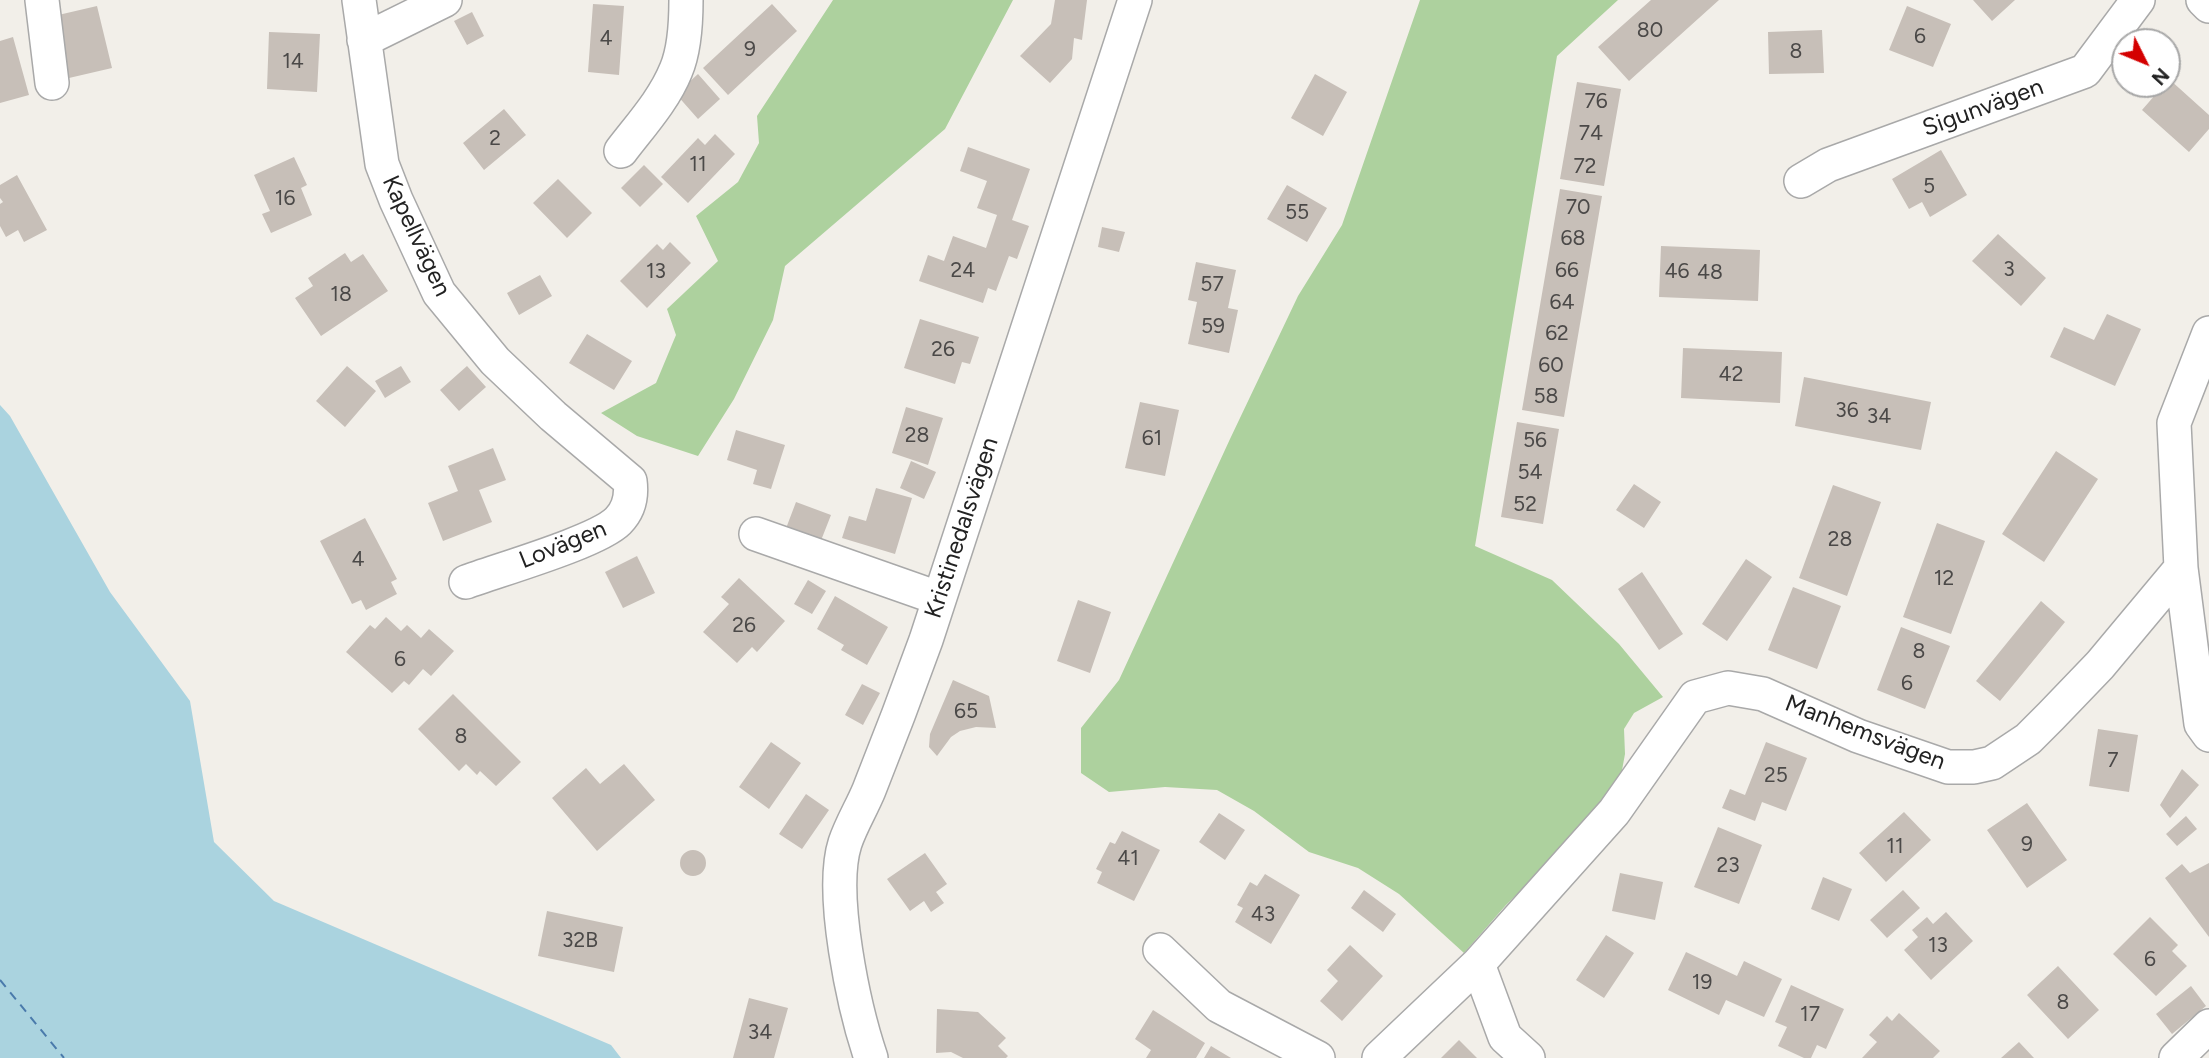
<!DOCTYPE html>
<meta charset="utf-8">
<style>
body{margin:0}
#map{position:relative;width:2209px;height:1058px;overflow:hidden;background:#f2efe9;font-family:Figtree,sans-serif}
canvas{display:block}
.north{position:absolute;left:2111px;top:28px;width:70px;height:70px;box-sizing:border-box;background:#fff;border:2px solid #a7a7a7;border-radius:50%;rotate:133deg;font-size:19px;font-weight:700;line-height:28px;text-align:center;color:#222}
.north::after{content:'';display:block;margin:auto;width:24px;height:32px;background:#d40000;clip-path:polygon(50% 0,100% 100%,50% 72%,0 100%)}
</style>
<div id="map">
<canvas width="2209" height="1058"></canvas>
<div class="north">N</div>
</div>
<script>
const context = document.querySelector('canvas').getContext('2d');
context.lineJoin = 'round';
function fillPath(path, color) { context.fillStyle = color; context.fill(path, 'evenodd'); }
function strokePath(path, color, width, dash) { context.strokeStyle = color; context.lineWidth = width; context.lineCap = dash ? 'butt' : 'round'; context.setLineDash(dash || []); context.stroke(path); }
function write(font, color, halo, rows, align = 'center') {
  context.font = font + ' Figtree,sans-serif'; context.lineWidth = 5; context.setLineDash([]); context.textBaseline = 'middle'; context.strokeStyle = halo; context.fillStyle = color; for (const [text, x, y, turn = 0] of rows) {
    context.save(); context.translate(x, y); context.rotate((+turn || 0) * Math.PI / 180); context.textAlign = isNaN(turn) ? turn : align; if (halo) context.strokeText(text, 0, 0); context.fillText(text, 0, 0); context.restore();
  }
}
const forest = new Path2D(`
 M833 0H1013L945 129 785 266 773 320 734 399 698 456 637 436 601 413 656 383 676 335 667 309 718 261 696 216 738 182 759 143 757 116Z
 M1420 0H1618L1557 56 1475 546 1552 580 1619 644 1663 697 1634 713 1624 729 1625 754 1620 781 1584 829 1506 905 1464 953 1399 894 1358 868 1309 852 1254 811 1217 790 1165 787 1109 792 1081 773V728L1119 680 1230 439 1298 296 1342 225Z`);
const water = new Path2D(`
 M0 405 10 416 110 592 190 701 214 842 274 901 611 1045 621 1058H0Z`);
const ferry = new Path2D(`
 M0 980 64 1058`);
const building = new Path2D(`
 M1055 0H1087L1082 40 1074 38 1072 59 1050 83 1020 56 1051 24Z
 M1651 0H1719L1629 81 1598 47Z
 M1973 0H2015L1992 21Z
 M593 4 624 6 619 75 588 72Z
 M772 4 797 31 728 95 703 68Z
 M97 6 112 68 69 78 54 16Z
 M1907 6 1951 24 1933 67 1889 50Z
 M472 12 484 36 467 45 454 21Z
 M1822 30 1824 73 1769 74 1768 32Z
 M269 32 320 34 317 92 267 89Z
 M13 37 29 95 0 103V41Z
 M698 74 720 99 698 119 676 94Z
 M1315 74 1347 92 1323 136 1291 118Z
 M2169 79 2209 115V129L2189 152 2142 110Z
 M1577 82 1621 89 1604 186 1560 179Z
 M504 109 526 135 484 170 463 143Z
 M715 134 735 154 688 203 661 177 698 138 705 145Z
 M968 147 1030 169 1012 220 1029 226 1017 259 1009 256 996 291 988 288 983 303 919 281 928 255 944 261 953 236 986 248 997 215 977 208 987 181 960 171Z
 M1941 150 1967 195 1930 217 1922 202 1909 209 1892 179Z
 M294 157 307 185 301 188 312 215 271 233 262 214 270 211 254 175Z
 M644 165 663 184 640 207 621 188Z
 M17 175 47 230 24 242 18 230 6 237 0 226V204L3 202 0 198V185Z
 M558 179 592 213 567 238 533 203Z
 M1287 185 1327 208 1307 242 1267 219Z
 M1560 189 1602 196 1564 417 1522 410Z
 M1102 227 1125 232 1119 252 1098 247Z
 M1998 234 2046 278 2021 306 1972 261Z
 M670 242 691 263 647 308 620 281 657 244 663 250Z
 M1661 246 1760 250 1758 301 1659 297Z
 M345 253 351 262 363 254 388 291 321 336 295 298 313 286 308 278Z
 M1196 262 1236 270 1228 308 1238 310 1229 353 1188 344 1197 302 1188 300Z
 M540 275 552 296 519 315 507 293Z
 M2107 314 2141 329 2115 386 2050 357 2064 327 2094 340Z
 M920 319 979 337 970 364 962 362 955 384 904 368Z
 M587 334 632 361 614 390 569 363Z
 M1683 348 1782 352 1780 403 1681 398Z
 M347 366 376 391 345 427 316 401Z
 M401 366 411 382 385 398 375 381Z
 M467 366 486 387 459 411 440 390Z
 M1804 377 1931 402 1921 450 1795 426Z
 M1140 402 1179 410 1165 476 1125 468Z
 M906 407 943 418 928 465 892 453Z
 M1517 422 1559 429 1543 524 1501 517Z
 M736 430 785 445 771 489 753 484 757 470 727 460Z
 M493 448 506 480 479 490 492 522 443 541 428 503 458 491 448 466Z
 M2056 451 2098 479 2044 562 2002 534Z
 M911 461 936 472 924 499 900 488Z
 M1634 484 1661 502 1644 528 1616 510Z
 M1833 485 1881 502 1847 596 1799 578Z
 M876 488 912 498 895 554 842 538 849 516 866 521Z
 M796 502 831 515 820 543 785 531Z
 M365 518 397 579 391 582 397 594 366 610 361 600 352 604 320 541Z
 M1937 523 1985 541 1951 634 1903 617Z
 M637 556 655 593 623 608 605 572Z
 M1746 559 1772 577 1727 641 1702 624Z
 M1642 572 1683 634 1659 650 1618 589Z
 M739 578 785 621 757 652 752 647 737 663 703 632 729 604 721 597Z
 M808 580 826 591 812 614 794 604Z
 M1793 587 1841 606 1817 669 1768 650Z
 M835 596 888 627 867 665 841 650 844 645 817 629Z
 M1078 600 1111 612 1090 673 1057 661Z
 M2041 601 2065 622 2000 701 1976 681Z
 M386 617 401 631 407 625 421 638 429 629 454 651 431 676 423 669 409 685 404 681 392 693 346 652 370 625 375 629Z
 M1901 627 1950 646 1925 709 1877 690Z
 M953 680 989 696 996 728 976 727 960 731 951 737 937 756 929 747 930 734Z
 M862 684 880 693 863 725 845 715Z
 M453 694 521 762 496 786 480 771 477 775 466 764 459 771 418 729Z
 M2098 729 2138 735 2129 792 2089 786Z
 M771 742 801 763 769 809 739 787Z
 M1766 742 1807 758 1786 811 1762 802 1755 821 1722 808 1730 789 1745 795Z
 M624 764 655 800 597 851 552 798 586 768 600 784Z
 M2182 769 2199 785 2170 818 2160 805Z
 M806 794 829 810 802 849 779 834Z
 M2027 803 2067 860 2027 888 1987 830Z
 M1904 812 1931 840 1886 882 1859 853Z
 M1219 813 1245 830 1225 860 1199 842Z
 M2186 816 2197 829 2177 846 2166 834Z
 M1718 827 1762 845 1739 904 1694 887Z
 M1122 831 1160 850 1134 901 1097 883 1102 872 1096 869 1110 842 1115 844Z
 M680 863a13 13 0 1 1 26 0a13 13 0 1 1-26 0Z
 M925 853 947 884 936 892 944 903 931 912 924 901 910 911 887 879Z
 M2209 863V937L2165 878 2182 864 2190 873Z
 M1620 873 1663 882 1655 920 1612 911Z
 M1265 874 1300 895 1271 944 1235 922 1243 908 1237 905 1250 882 1257 886Z
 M1823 877 1852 889 1839 921 1811 909Z
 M1364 890 1396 914 1383 932 1351 908Z
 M1903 890 1920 908 1887 938 1870 920Z
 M547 911 623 927 614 972 538 956Z
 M1946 912 1973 941 1931 980 1904 950 1918 937 1912 930 1927 917 1933 924Z
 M2150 917 2178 945 2172 951 2187 966 2156 996 2113 954Z
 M1606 935 1634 953 1604 998 1576 980Z
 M1350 945 1383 976 1342 1021 1320 1001 1338 981 1327 970Z
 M1686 952 1737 976 1744 961 1782 979 1764 1017 1726 1000 1719 1015 1668 990Z
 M2058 966 2099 1010 2068 1039 2027 995Z
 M1791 985 1844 1009 1826 1049 1817 1045 1811 1058H1804L1778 1046 1787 1027 1775 1022Z
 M2191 986 2206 1006 2172 1034 2156 1014Z
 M749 998 788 1008 774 1058H733Z
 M937 1009 978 1012 1006 1038 998 1046 1008 1056 1006 1058H963L951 1052 936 1053Z
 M1153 1010 1205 1043 1196 1058H1146L1151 1050 1135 1039Z
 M1899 1013 1940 1051 1933 1058H1862L1877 1042 1869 1035 1887 1016 1892 1021Z
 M1459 1040 1477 1058H1441Z
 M2019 1042 2034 1058H2001Z
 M1211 1046 1231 1058H1204Z`);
const minor = new Path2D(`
 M42 0 52 83
 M359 0 382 164 396 200 439 293 495 361 553 416 630 481C632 496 629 510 618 521 597 542 498 570 466 582
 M2203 0 2209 6
 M364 40 445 0
 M621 151C640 126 664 100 676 70 685 49 686 22 686 0
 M1801 181 1828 165 2085 71 2138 0
 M756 534 938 598
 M2181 568 2201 724 2209 735
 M1160 950 1219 1006 1318 1058
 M1478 964 1505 1037 1528 1058
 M871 1058C854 1008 829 893 845 843 851 825 862 807 869 790 889 740 908 690 926 640L1135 0
 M1379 1058 1478 964 1614 812 1695 697 1728 688 1763 694 1858 736 1948 767H1974L1992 763 2028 739 2051 716 2100 665 2181 568 2174 423 2209 333
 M2176 1058 2209 1026`);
const numberNames = [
 ["80",1650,31],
 ["6",1920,37],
 ["4",606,39],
 ["9",750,50],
 ["8",1796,52],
 ["14",293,62],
 ["76",1596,102],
 ["74",1591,134],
 ["2",495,139],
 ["11",698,165],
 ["72",1585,167],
 ["5",1929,187],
 ["16",285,199],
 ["70",1578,208],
 ["55",1297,213],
 ["68",1573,239],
 ["3",2009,270],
 ["24",963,271],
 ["66",1567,271],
 ["13",656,272],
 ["46",1677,272],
 ["48",1710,273],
 ["57",1212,285],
 ["18",341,295],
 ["64",1562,303],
 ["59",1213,327],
 ["62",1557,334],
 ["26",943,350],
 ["60",1551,366],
 ["42",1731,375],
 ["58",1546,397],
 ["36",1847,411],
 ["34",1879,417],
 ["28",917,436],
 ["61",1152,439],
 ["56",1535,441],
 ["54",1530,473],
 ["52",1525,505],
 ["28",1840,540],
 ["4",358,560],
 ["12",1944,579],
 ["26",744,626],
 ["8",1919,652],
 ["6",400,660],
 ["6",1907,684],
 ["65",966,712],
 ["8",461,737],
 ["7",2113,761],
 ["25",1776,776],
 ["9",2027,845],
 ["11",1895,847],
 ["41",1128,859],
 ["23",1728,866],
 ["43",1263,915],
 ["32B",580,941],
 ["13",1938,946],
 ["6",2150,960],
 ["19",1702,983],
 ["8",2063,1003],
 ["17",1810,1015],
 ["34",760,1033]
];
const streetNames = [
 ["Sigunvägen",1983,108,-20],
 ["Kapellvägen",416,236,65],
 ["Kristinedalsvägen",962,528,-72],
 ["Lovägen",563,545,-22],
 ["Manhemsvägen",1865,733,21]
];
fillPath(forest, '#add19e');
fillPath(water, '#aad3df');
strokePath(ferry, '#4a7aab', 2, [9, 7]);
fillPath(building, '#c7bfb8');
strokePath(minor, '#a9a9a9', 36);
strokePath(minor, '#fff', 33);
write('21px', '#4b4948', null, numberNames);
write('24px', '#222', '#fff', streetNames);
</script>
